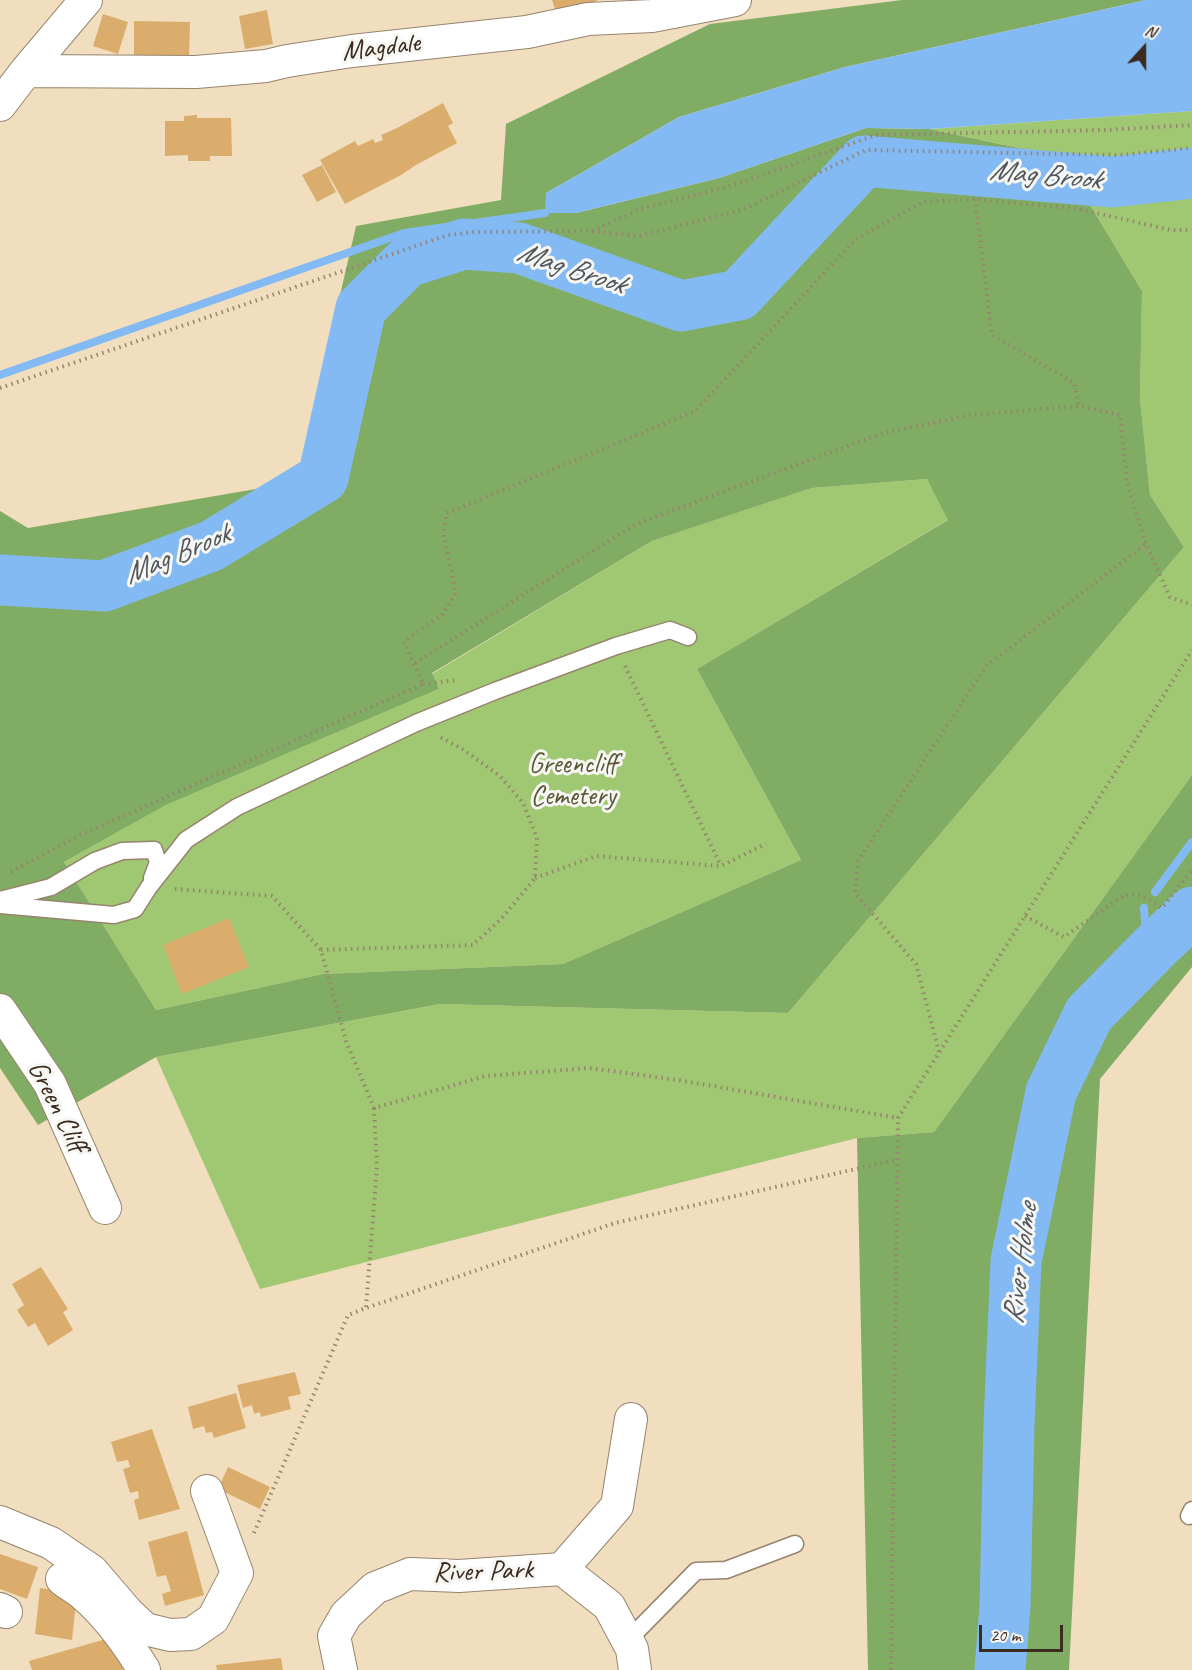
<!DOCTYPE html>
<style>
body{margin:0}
#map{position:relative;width:1192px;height:1670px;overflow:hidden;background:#f1debf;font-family:Caveat,sans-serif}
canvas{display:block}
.north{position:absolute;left:1114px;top:18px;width:60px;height:60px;-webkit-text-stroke:4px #f6f6f2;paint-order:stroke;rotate:21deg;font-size:16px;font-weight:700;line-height:24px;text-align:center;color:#3b2a1e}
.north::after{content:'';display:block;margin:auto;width:21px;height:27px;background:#3b2a1e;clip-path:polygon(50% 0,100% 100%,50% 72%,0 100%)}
.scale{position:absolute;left:979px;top:1625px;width:84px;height:27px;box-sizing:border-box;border:3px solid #3b2a1e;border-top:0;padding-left:8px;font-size:18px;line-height:21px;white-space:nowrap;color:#3b2a1e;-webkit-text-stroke:4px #f6f6f2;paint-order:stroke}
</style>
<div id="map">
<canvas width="1192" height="1670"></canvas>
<div class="north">N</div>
<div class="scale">20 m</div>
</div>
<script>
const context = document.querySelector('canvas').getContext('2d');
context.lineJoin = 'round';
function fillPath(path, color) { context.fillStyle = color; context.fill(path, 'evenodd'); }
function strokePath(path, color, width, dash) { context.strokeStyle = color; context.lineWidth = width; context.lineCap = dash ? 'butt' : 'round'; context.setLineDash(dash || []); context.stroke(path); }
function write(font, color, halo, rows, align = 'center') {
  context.font = font + ' Caveat,sans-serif'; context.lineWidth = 6; context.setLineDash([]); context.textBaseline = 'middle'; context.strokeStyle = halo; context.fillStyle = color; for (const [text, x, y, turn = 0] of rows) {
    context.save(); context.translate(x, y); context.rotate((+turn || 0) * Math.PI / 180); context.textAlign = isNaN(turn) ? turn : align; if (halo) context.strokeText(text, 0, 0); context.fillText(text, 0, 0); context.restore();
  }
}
const green = new Path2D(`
 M1192 111V775L934 1132 857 1138 260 1289 156 1057 440 1004 788 1013 1184 547 1150 495 1140 399 1142 291 1061 157 929 129Z
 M927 479 949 519 697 669 801 860 563 964 323 974 156 1010 64 862 166 805 439 689 432 674 652 541 812 488Z`);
const forest = new Path2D(`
 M902 0H1146L845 67 679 117 546 193 576 213 719 178 866 128 929 129 1061 157 1142 291 1140 399 1150 495 1184 547 788 1013 440 1004 156 1057 38 1125 0 1068V511L28 528 297 482 356 226 501 200 506 124 710 24ZM927 479 948 520 697 669 801 860 563 964 323 974 156 1010 64 862 166 805 439 689 432 673 652 541 812 488Z
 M1192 775V967L1100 1079 1069 1670H868L857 1138 934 1132Z`);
const water = new Path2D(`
 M1146 0H1192V111L929 129 866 128 719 178 576 213H545L546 193 679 117 845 67Z`);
const stream = new Path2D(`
 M462 225 464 244
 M0 375 404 233 545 213
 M1155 892 1192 842
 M1144 908 1145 922 1156 946`);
const river = new Path2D(`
 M0 580 104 586 211 546 323 478 361 308 407 262 464 244 519 248 681 306 739 295 864 161 1112 182 1192 173
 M1000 1670 1005 1607 1009 1424 1016 1261 1051 1092 1089 1014 1156 946 1192 912`);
const building = new Path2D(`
 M552 0H597V1L590 3 591 7 556 12Z
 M267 10 273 44 245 49 239 16Z
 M103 14 128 22 118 54 93 46Z
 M134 21 190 22 189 57 134 56Z
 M443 103 453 123 448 126 457 143 416 165 401 175 345 204 320 160 355 141 358 146 373 139 375 143 383 140 381 135 397 128Z
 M197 115V118H231L232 156H210V161H188V155L165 156V121H184V116Z
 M322 165 336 192 317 202 302 175Z
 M229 918 249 967 182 994 163 945Z
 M41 1267 68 1309 63 1312 73 1330 48 1346 35 1323 28 1327 17 1310 24 1305 12 1284Z
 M295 1372 301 1394 288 1397 291 1409 261 1417 260 1412 254 1414 252 1405 243 1408 237 1385Z
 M236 1393 246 1428 214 1438 212 1432 206 1433 204 1426 193 1429 188 1407Z
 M152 1429 180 1509 139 1520 134 1500 139 1498 138 1491 130 1493 123 1469 130 1467 128 1460 117 1462 111 1442Z
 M228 1467 270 1487 260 1509 218 1489Z
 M187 1531 204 1595 165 1606 162 1594 171 1591 166 1575 157 1577 148 1542Z
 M0 1554 38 1567 27 1599 0 1589Z
 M40 1588 77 1593 72 1640 35 1634Z
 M113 1637 123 1670H32L29 1661Z
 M281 1658 283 1670H217L216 1665Z`);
const path = new Path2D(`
 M975 199 992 335 1074 383 1079 406
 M592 231 639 236 742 210 866 150 1119 155 1192 148
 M0 388 448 235 475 232 592 231 640 209 737 184 876 135 1104 130 1192 125
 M415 663 636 524 880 434 970 415 1079 406 1120 415 1127 481 1146 544 1170 597 1192 605
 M625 666 721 866
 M423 684 458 680
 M11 872 80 835 423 684 404 641 442 615 456 593 443 532 447 513 695 411 856 239 923 202 975 199 1074 208 1171 230H1192
 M535 878 596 856 721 866 766 844
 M175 889 272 896 321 950 346 1041 374 1108 486 1076 589 1068 678 1080 898 1118
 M1025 916 1064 937 1124 895H1140L1162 908 1192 870
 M321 950 473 945 502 918 535 878 537 838 523 803 500 776 464 750 440 737
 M939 1052 916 964 855 893 858 861 986 666 1146 544
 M366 1307 377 1167 374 1108
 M254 1533 348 1315 366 1308 615 1223 896 1160
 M891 1670 898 1118 1192 650`);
const lane = new Path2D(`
 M0 900 51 887 95 861 122 851 154 850 158 862 152 878
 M0 905 114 915 135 909 149 887 186 840 237 807 416 723 495 691 616 646 670 630 688 637
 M1189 1516 1192 1510
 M632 1648 636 1632 696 1571 726 1570 795 1544`);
const street = new Path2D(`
 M26 71 196 72 266 66 287 61 352 51 527 32 588 19 652 16 735 0
 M0 105 26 71 86 0
 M0 1010 50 1084 105 1208
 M0 1522 51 1543 92 1571 128 1613 145 1629 170 1635 191 1634 213 1619 237 1573 207 1491
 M562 1569 617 1506 631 1419
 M62 1579C69 1585 78 1589 85 1596 108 1616 128 1644 144 1670
 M0 1609 6 1612
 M341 1670 334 1636 346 1615 375 1588 410 1574 459 1576 562 1569 609 1606 632 1649 635 1670`);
const streetNames = [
 ["Magdale",381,48,-7],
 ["Green Cliff",57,1107,63],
 ["River Park",483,1572,-2]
];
const parkNames = [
 ["Greencliff",573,765],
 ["Cemetery",573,797]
];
const waterNames = [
 ["Mag Brook",1045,176,5],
 ["Mag Brook",571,269,18],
 ["Mag Brook",177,555,-23],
 ["River Holme",1021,1264,-83]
];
fillPath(green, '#a0c772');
fillPath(forest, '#80ac64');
fillPath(water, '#84baf3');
strokePath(stream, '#84baf3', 8);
strokePath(river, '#84baf3', 51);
fillPath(building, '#dbad6d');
strokePath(lane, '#96846e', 19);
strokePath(street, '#96846e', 34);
strokePath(path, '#96846e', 4, [1.5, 4.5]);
strokePath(lane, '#fff', 16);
strokePath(street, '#fff', 32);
write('28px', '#3b2a1e', '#f6f6f2', streetNames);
write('28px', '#595937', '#f6f6f2', parkNames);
write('italic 30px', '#51555e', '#f6f6f2', waterNames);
</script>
